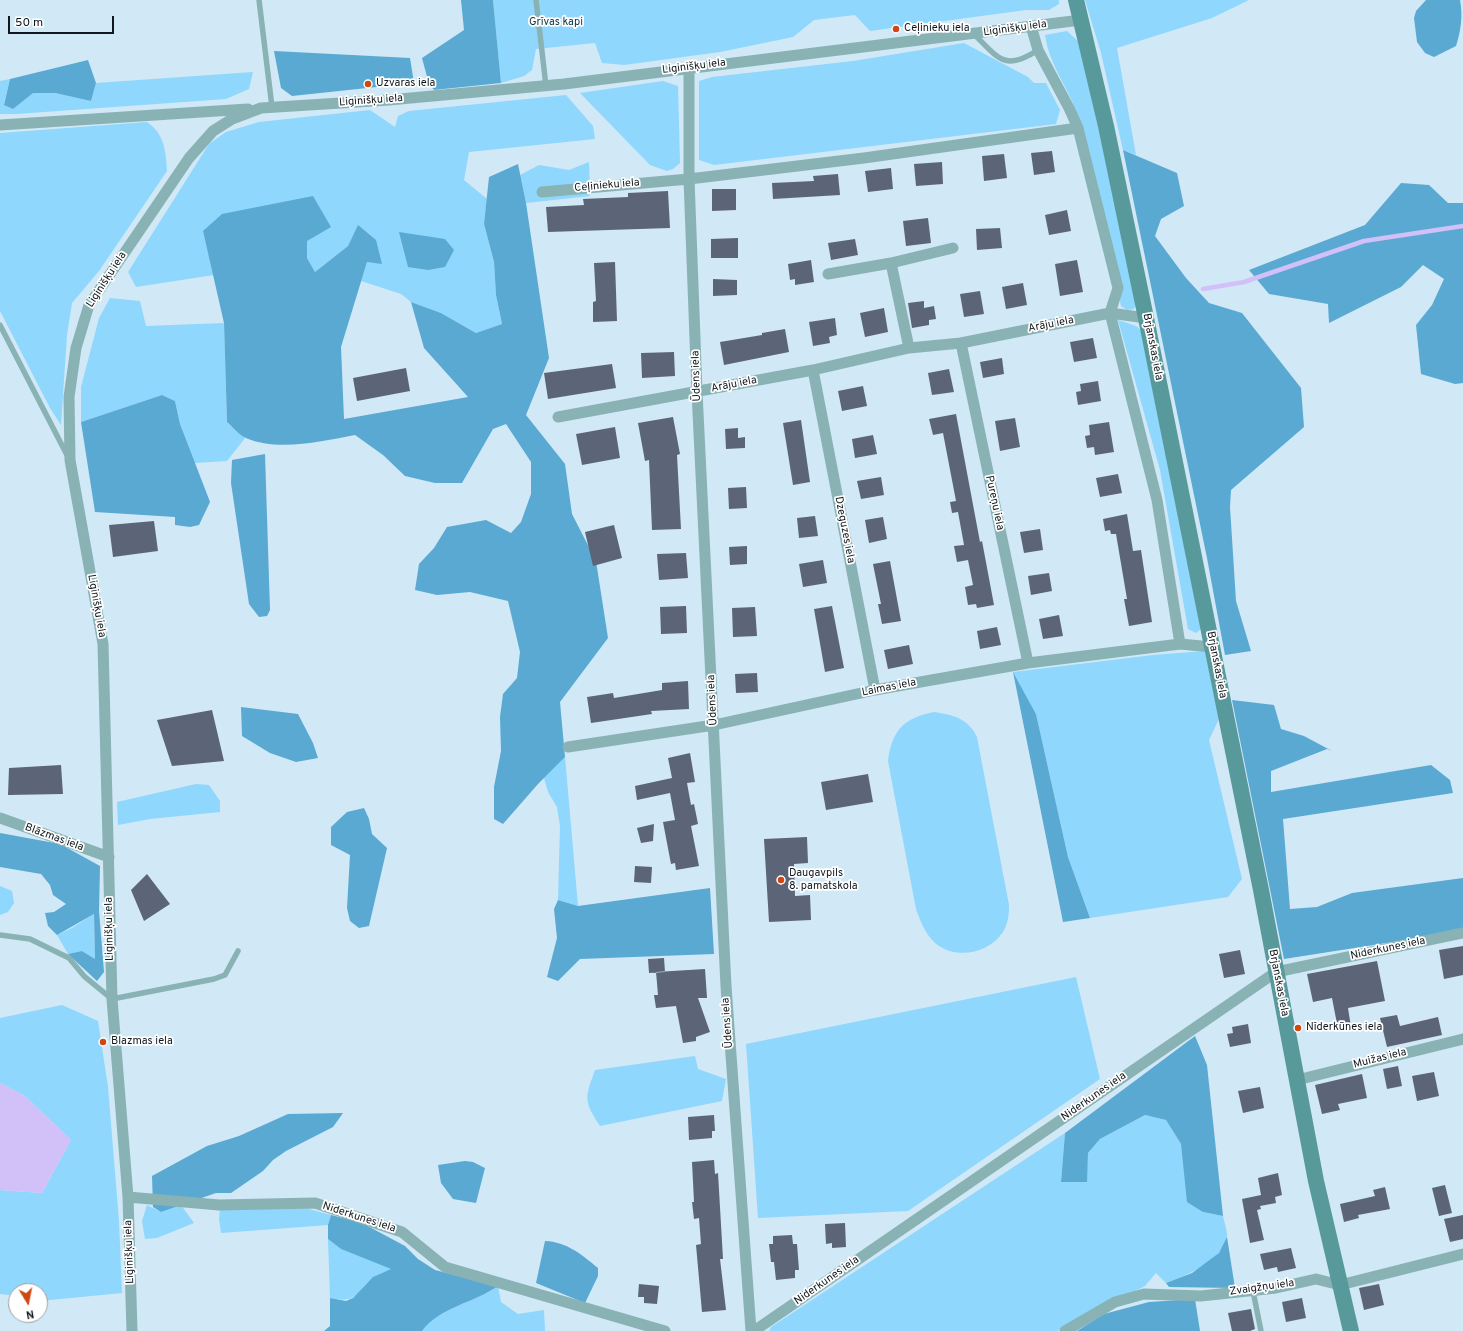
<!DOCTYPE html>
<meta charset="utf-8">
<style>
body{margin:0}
#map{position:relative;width:1463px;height:1331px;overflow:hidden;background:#d1e8f6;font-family:Overpass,sans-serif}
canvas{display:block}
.north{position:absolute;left:8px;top:1283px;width:40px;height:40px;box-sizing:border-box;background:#fff;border:1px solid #9fa3a5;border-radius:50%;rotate:170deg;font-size:11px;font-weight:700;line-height:16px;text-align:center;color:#10181d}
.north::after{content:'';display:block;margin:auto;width:14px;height:18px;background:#cf4811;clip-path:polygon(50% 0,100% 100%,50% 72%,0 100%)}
.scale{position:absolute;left:8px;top:16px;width:106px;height:18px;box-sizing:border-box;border:2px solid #10181d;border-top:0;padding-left:5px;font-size:12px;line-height:14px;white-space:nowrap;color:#10181d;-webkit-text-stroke:3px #fff;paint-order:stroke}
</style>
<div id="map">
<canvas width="1463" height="1331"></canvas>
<div class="north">N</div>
<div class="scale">50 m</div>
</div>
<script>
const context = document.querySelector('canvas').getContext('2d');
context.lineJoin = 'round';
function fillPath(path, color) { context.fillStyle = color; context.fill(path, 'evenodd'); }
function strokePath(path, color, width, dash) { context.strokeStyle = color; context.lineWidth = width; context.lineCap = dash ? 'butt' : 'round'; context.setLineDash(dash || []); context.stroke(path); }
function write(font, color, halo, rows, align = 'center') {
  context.font = font + ' Overpass,sans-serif'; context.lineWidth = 3.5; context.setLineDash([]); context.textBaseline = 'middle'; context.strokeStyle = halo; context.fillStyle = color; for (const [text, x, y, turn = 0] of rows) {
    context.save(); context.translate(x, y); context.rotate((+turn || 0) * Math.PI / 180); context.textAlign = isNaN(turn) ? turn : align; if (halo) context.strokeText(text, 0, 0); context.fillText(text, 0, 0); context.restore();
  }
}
const green = new Path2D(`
 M493 0H1059V4L1049 10H1026L870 31 855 15 814 20 793 37 720 52 624 65 602 63 595 43 536 49 532 70 524 76 501 83Z
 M1085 0H1249L1212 18 1117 48 1136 155 1123 150 1101 53Z
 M1067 31 1081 44 1136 304 1134 309 1127 310 1121 306C1109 241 1099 175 1077 113 1067 86 1049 64 1045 35Z
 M964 43 1028 77 1034 83H1046L1060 110 1056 124 714 165 699 160V81L712 77 853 61Z
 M253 72 249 89 226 99 16 114H0V81L10 79 4 104 13 109 32 93H55L91 101 96 83Z
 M663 81 678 86 680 163 673 169 667 171 650 165 580 93Z
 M566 95 593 126 595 139 469 152 464 180 487 199 484 224 494 262 496 295 502 324 476 333 441 313 411 302 401 294 361 281 367 262 382 263 358 226 348 246 315 272 307 258V241L203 231 214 275 136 287 128 272 209 144 226 132 259 122 370 110 395 127 398 116 409 111Z
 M147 122C164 133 166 151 167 171L99 271 72 303 67 335 61 425 50 408 0 311V133Z
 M589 162 590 196 526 203 520 175 539 165 569 170Z
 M110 298 140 301 146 326 224 323 227 422 245 438 227 461 194 463 180 424 175 401 162 395 81 422V387L99 318Z
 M1118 320 1136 326 1142 331 1201 629 1196 633 1188 629 1160 470Z
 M1205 651 1219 719 1209 740 1242 879 1228 897 1090 918 1068 857 1036 714 1013 672 1153 655Z
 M934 712C953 715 968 718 977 737L1009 905C1009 915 1008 924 1003 932 989 953 959 959 939 946 927 938 921 923 916 909L888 761C892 731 903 718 934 712Z
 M565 757 578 906 558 900 560 826 557 807 548 792 544 778Z
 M196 784 209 785 220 801V812L150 819 118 825 117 802Z
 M0 886 12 891 14 903 8 912 0 915Z
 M94 914 95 959 82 951 68 954 57 935 72 928Z
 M1076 977 1100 1079 908 1211 758 1218 746 1044Z
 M62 1005 98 1021 108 1087 119 1221 122 1293 40 1301V1291H16V1302L9 1295 0 1294V1190L42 1193 71 1140 25 1096 0 1083V1018Z
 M695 1056 698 1069 726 1079 722 1101 600 1126C583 1100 585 1098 595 1070Z
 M1145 1115 1166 1120 1181 1144 1185 1172 1203 1212 1223 1216C1224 1222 1228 1232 1227 1238 1222 1261 1185 1276 1166 1283L1156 1273 1145 1286 1057 1331H769L771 1327 1065 1133 1061 1182H1086L1088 1153 1100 1139Z
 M147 1205 161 1212 181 1205 194 1223 157 1238 145 1239 142 1221Z
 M305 1208 331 1215 328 1225 221 1233 219 1219 220 1209Z
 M328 1239 341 1249 392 1269C385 1272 377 1274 372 1279 352 1295 359 1303 330 1298Z
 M498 1286 501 1302 518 1314 544 1310 545 1331H422C440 1307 474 1303 498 1286Z`);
const forest = new Path2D(`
 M461 0H493L501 83 434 90 429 84 422 58 464 30Z
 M1426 0H1460C1463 15 1461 31 1456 46L1434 57 1425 53 1417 42 1414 18 1416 11Z
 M274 51 410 58 414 83 292 96 281 88Z
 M88 60 96 83 91 101 55 93H33L13 109 4 105 10 79Z
 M1123 150 1177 173 1184 206 1161 219 1155 236 1186 278 1209 303 1242 313 1301 388 1304 427 1231 490 1230 507 1236 601 1251 651 1225 655 1207 558Z
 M518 164 526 203 549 358 526 415 565 464 572 514 596 561 608 638 560 702 565 757 538 784 503 824 494 819V787L501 751 500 717 503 694 517 678 520 652 508 601 470 592 437 595 415 590 419 564 434 548 447 527 486 520 511 533 521 522 531 494V462L506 424 493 429 462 483H435L405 476 383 455 355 435C323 441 278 452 246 438 239 435 233 427 227 422L224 323 203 231 222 214 313 196 331 227 307 241V258L315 272 348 246 358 225 376 240 382 264 367 262 341 347 344 419 468 397 424 348 411 302 441 313 476 333 502 324 496 295 494 262 484 224 489 177Z
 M1401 183 1429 185 1448 203H1463V383L1455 384 1421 374 1416 325 1432 305 1444 279 1423 265 1401 287 1329 323 1328 304 1269 294 1249 270 1365 225Z
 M399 232 445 239 454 250 445 267 428 270 408 267Z
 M162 395 175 401 180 424 210 502 199 525 190 527 175 525V517L95 512 81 422Z
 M265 454 270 610 267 616 259 617 249 604 231 483 232 460Z
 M1013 672 1036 714 1068 857 1090 918 1063 922Z
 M1232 700 1274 705 1281 729 1304 736 1332 751 1327 749 1271 771V792L1431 765 1450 780 1453 793 1283 819 1290 909 1317 907 1352 893 1463 878V931L1284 959Z
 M241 707 298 714 313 743 318 758 296 762 270 753 242 736Z
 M364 808 369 819 372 834 387 848 369 926 359 928 350 921 347 908 350 855 331 845V827L347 812Z
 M0 833 60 844 100 866 99 911 104 972 97 981 68 954 82 951 95 959 94 914 57 935 48 926 45 913 54 912 66 904 53 895 50 885 41 874 0 867Z
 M710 888 714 954 580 959 558 981 547 977 557 938 554 909 558 900 578 906Z
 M1195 1036 1207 1065 1223 1216 1203 1212 1187 1202 1181 1144 1166 1120 1145 1115 1100 1139 1088 1153 1087 1182H1061L1065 1133Z
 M343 1113 333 1127 286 1151 273 1160 263 1171 231 1193H216L161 1212 153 1207 152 1176 207 1146 239 1136 288 1114Z
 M465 1161 473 1162 485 1168 476 1203 453 1199 441 1183 438 1165Z
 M331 1215 362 1223 405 1246 418 1259 435 1270 498 1286C474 1303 440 1307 422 1331H324L330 1326V1298L346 1301 353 1298 373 1277 391 1269 341 1249 328 1239V1225Z
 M1227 1237 1235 1288 1169 1287 1166 1283 1192 1273 1219 1253Z
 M545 1241C567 1242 581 1254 598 1268V1276L585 1303 536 1283Z
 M1195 1299 1200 1331H1077L1104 1314 1149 1302Z`);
const water = new Path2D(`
 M0 1083 25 1096 71 1140 42 1193 0 1190Z`);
const stream = new Path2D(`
 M1203 289 1244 282 1364 241 1463 226`);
const building = new Path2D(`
 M1052 151 1055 172 1034 175 1031 153Z
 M1004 154 1007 178 984 181 982 156Z
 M942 162 943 184 916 186 914 164Z
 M891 168 893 189 868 192 865 171Z
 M838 174 840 195 773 199 772 183 814 181 813 176Z
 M712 189H736V210L712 211Z
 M668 191 670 228 548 232 546 207 584 205 583 199 628 197V193Z
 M1067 210 1071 231 1049 235 1045 215Z
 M928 218 931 243 906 246 903 221Z
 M1000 228 1002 248 977 250 976 229Z
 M738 238V258H711V239Z
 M855 239 858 255 831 260 828 243Z
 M811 260 814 282 795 285V279L790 280 788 264Z
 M1077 260 1083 292 1060 296 1055 264Z
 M615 262 617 321 593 322V302L596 301 594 263Z
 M713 279 737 280V295L713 296Z
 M1023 283 1027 305 1006 309 1002 287Z
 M980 291 984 314 964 317 960 294Z
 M924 301V308L934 306 936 319 929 320V325L912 328 908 303Z
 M884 308 888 332 865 337 860 313Z
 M835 318 837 335 829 337 830 343 813 346 809 322Z
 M785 329 789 352 724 365 720 342 762 335V333Z
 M1093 338 1097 358 1074 362 1070 342Z
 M674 352 675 376 642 378 641 353Z
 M1002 358 1004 374 983 378 980 362Z
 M612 364 616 388 548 399 544 373Z
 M406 368 410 391 357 401 353 378Z
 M949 369 954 392 932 395 928 373Z
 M1098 381 1101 401 1078 405 1076 392 1081 391 1080 384Z
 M863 386 867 406 842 411 838 391Z
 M956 414 980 542 982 541 994 605 977 608 976 604 968 605 965 587 973 585 968 560 957 562 954 546 964 545 958 512 952 513 950 502 956 501 943 433 933 435 929 419Z
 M673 417 680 454 677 455 681 529 652 530 649 460 645 461 638 423Z
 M1015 418 1020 447 1000 451 995 421Z
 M801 420 810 482 793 485 783 423Z
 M1109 422 1114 452 1095 455 1094 447 1087 448 1085 436 1090 435 1089 425Z
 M615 427 620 458 582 465 576 434Z
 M738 428V438L745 437V448L726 449 725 429Z
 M873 435 877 454 855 458 852 439Z
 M1118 474 1122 493 1100 497 1096 478Z
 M881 477 884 495 861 499 857 481Z
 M746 487 747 508 729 509 728 488Z
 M1127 514 1133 551 1141 550 1152 622 1129 626 1124 599H1127L1116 534H1111L1110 530 1105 531 1103 519Z
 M815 516 818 536 799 538 797 518Z
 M883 517 887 539 869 543 865 520Z
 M154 521 158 551 113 557 109 525Z
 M614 525 622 558 593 566 585 532Z
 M1040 529 1043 550 1024 553 1020 532Z
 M747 546V564L730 565 729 547Z
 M686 553 688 578 659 580 657 554Z
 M823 560 827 583 803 587 799 564Z
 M890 561 901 621 882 624 878 604H881L873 564Z
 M1049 573 1052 591 1031 595 1028 576Z
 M686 606 687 633 661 634 660 607Z
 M832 606 844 668 825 672 814 609Z
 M755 607 757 636 733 637 732 608Z
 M1059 615 1063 636 1043 639 1039 619Z
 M997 627 1001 645 980 649 977 631Z
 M909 645 913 664 888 669 884 650Z
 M757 673 758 692 736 693 735 674Z
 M688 681 689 709 651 711 652 714 591 723 587 697 613 693 614 698 662 690V683Z
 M212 710 224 761 172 766 157 720Z
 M690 753 695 782 687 783 691 805 694 804 698 824 691 826 699 866 676 870 675 863 671 864 663 822 675 820 670 793 637 800 635 786 672 778 668 758Z
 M61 765 63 794 8 795 9 768Z
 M868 774 873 802 826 810 821 782Z
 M654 824 653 841 641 843 637 828Z
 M807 837 808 863 794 864 795 896 810 895 811 920 769 922 764 839Z
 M635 866 652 867 651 883 634 882Z
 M147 874 170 904 144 921 131 890Z
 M1463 946V975L1444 979 1439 950Z
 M1240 950 1245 974 1224 978 1219 954Z
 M664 958 665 972 649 973 648 959Z
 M1377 961 1385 1001 1348 1008 1351 1027 1338 1029 1332 998 1313 1002 1307 974Z
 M705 969 707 998H698L710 1032 696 1037V1041L683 1043 676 1006 656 1008 654 995H658L656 972Z
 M1397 1015 1400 1026 1438 1017 1442 1035 1387 1047 1380 1018Z
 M1248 1024 1251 1043 1230 1047 1227 1034 1233 1033 1232 1027Z
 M1398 1066 1402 1086 1387 1089 1383 1069Z
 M1434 1072 1439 1096 1417 1101 1412 1076Z
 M1362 1074 1367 1098 1338 1104 1340 1110 1322 1114 1315 1085Z
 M1260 1087 1264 1108 1243 1113 1238 1091Z
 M714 1115 715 1131H712V1138L689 1140 688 1117Z
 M714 1160 715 1174 718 1173 723 1259H720L726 1310 702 1312 696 1245 701 1244 699 1218 694 1219 692 1202H694L692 1162Z
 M1278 1173 1282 1195 1275 1197 1276 1203 1260 1206 1261 1209 1257 1210 1264 1240 1250 1243 1242 1199 1261 1195 1258 1178Z
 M1445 1185 1452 1213 1439 1216 1432 1188Z
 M1385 1187 1390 1209 1358 1215 1359 1218 1344 1222 1340 1204 1375 1196 1373 1190Z
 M1463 1215V1239L1450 1242 1444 1219Z
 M845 1223 846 1247 832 1248V1243L826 1244 825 1224Z
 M792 1235 793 1244H797L799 1270H795V1278L776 1280 774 1262H771L769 1244H773V1236Z
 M1291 1248 1296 1268 1278 1272 1277 1267 1264 1270 1260 1254Z
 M639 1284 659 1286 657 1304 644 1303V1297H638Z
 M1379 1284 1384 1305 1364 1310 1359 1288Z
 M1302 1298 1306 1318 1286 1322 1282 1302Z
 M1251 1309 1255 1329 1250 1331H1232L1228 1313Z`);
const lane = new Path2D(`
 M259 0 272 107
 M536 0 546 86
 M974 34C998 58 1005 72 1038 50
 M0 325 67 455
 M0 935 30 939 69 958 84 976 112 999 214 979 225 975 238 951
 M1253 1291 1261 1331`);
const street = new Path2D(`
 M1031 26 1038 50 1069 108 1078 128 1118 288 1110 313 1157 500 1180 644
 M689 68V179L697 392 726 986 751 1331
 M0 125 248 109
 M542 192 689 179 864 158 1078 128
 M828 274 891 263
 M961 343 1028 663
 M909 348 891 263 953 248
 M813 370 875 690
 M558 417 813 370 909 348 961 343 1110 313 1146 318
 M568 747 714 725 875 690 1028 663 1180 644 1212 647
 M0 818 109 857
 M1297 1080 1463 1039
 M128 1197 219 1205 315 1203 402 1232 445 1267 665 1331
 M132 1331 128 1197 112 999 103 644 70 460 69 397 76 348 89 305 189 158 213 131 232 119 261 108 389 100 564 84 1081 20
 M754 1331 1276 972 1463 933
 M1065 1331 1115 1302 1144 1294 1201 1296 1276 1288 1316 1279 1340 1285 1463 1254`);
const secondary = new Path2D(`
 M1076 0 1106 126 1146 318 1261 890 1316 1181 1351 1331`);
const markers = [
 [896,29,4,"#cf4811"],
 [368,84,4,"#cf4811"],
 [781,880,4,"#cf4811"],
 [1298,1028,4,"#cf4811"],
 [103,1042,4,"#cf4811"]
];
const parkNames = [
 ["Grīvas kapi",556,23]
];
const poiNames = [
 ["Ceļinieku iela",904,29],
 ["Uzvaras iela",376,84],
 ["Daugavpils",789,874],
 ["8. pamatskola",789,887],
 ["Nīderkūnes iela",1306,1028],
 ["Blazmas iela",111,1042]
];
const streetNames = [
 ["Liginišķu iela",1015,29,-8],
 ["Liginišķu iela",694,67,-7],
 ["Liginišķu iela",371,101,-4],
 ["Ceļinieku iela",607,186,-5],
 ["Liginišķu iela",107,280,-57],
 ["Arāju iela",1051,325,-11],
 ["Brjanskas iela",1152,347,79],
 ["Ūdens iela",697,376,-92],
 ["Arāju iela",734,385,-11],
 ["Pureņu iela",994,503,78],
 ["Dzeguzes iela",844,530,79],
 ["Liginišķu iela",96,606,80],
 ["Brjanskas iela",1216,665,79],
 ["Laimas iela",889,688,-11],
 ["Ūdens iela",713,700,-93],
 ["Blāzmas iela",54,838,20],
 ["Liginišķu iela",110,929,-91],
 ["Niderkunes iela",1388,949,-12],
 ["Brjanskas iela",1278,983,79],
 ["Ūdens iela",728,1023,-94],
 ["Muižas iela",1380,1059,-14],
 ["Niderkunes iela",1094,1097,-35],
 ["Niderkunes iela",359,1218,18],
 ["Liginišķu iela",130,1252,-92],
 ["Niderkunes iela",827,1281,-35],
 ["Zvaigžņu iela",1262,1288,-8]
];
fillPath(green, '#8fd7fd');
fillPath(forest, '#59a9d2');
fillPath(water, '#d2c0f8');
strokePath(stream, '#d2c0f8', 4.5);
fillPath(building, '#5c6577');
strokePath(lane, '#89b2b4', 5.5);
strokePath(street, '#89b2b4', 11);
strokePath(secondary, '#58999c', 16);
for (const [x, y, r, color] of markers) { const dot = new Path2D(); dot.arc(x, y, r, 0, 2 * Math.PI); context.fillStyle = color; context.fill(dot); strokePath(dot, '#fff', 1.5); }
write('11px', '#0d3243', '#fff', parkNames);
write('11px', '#10181d', '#fff', poiNames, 'left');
write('11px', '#10181d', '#fff', streetNames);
</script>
